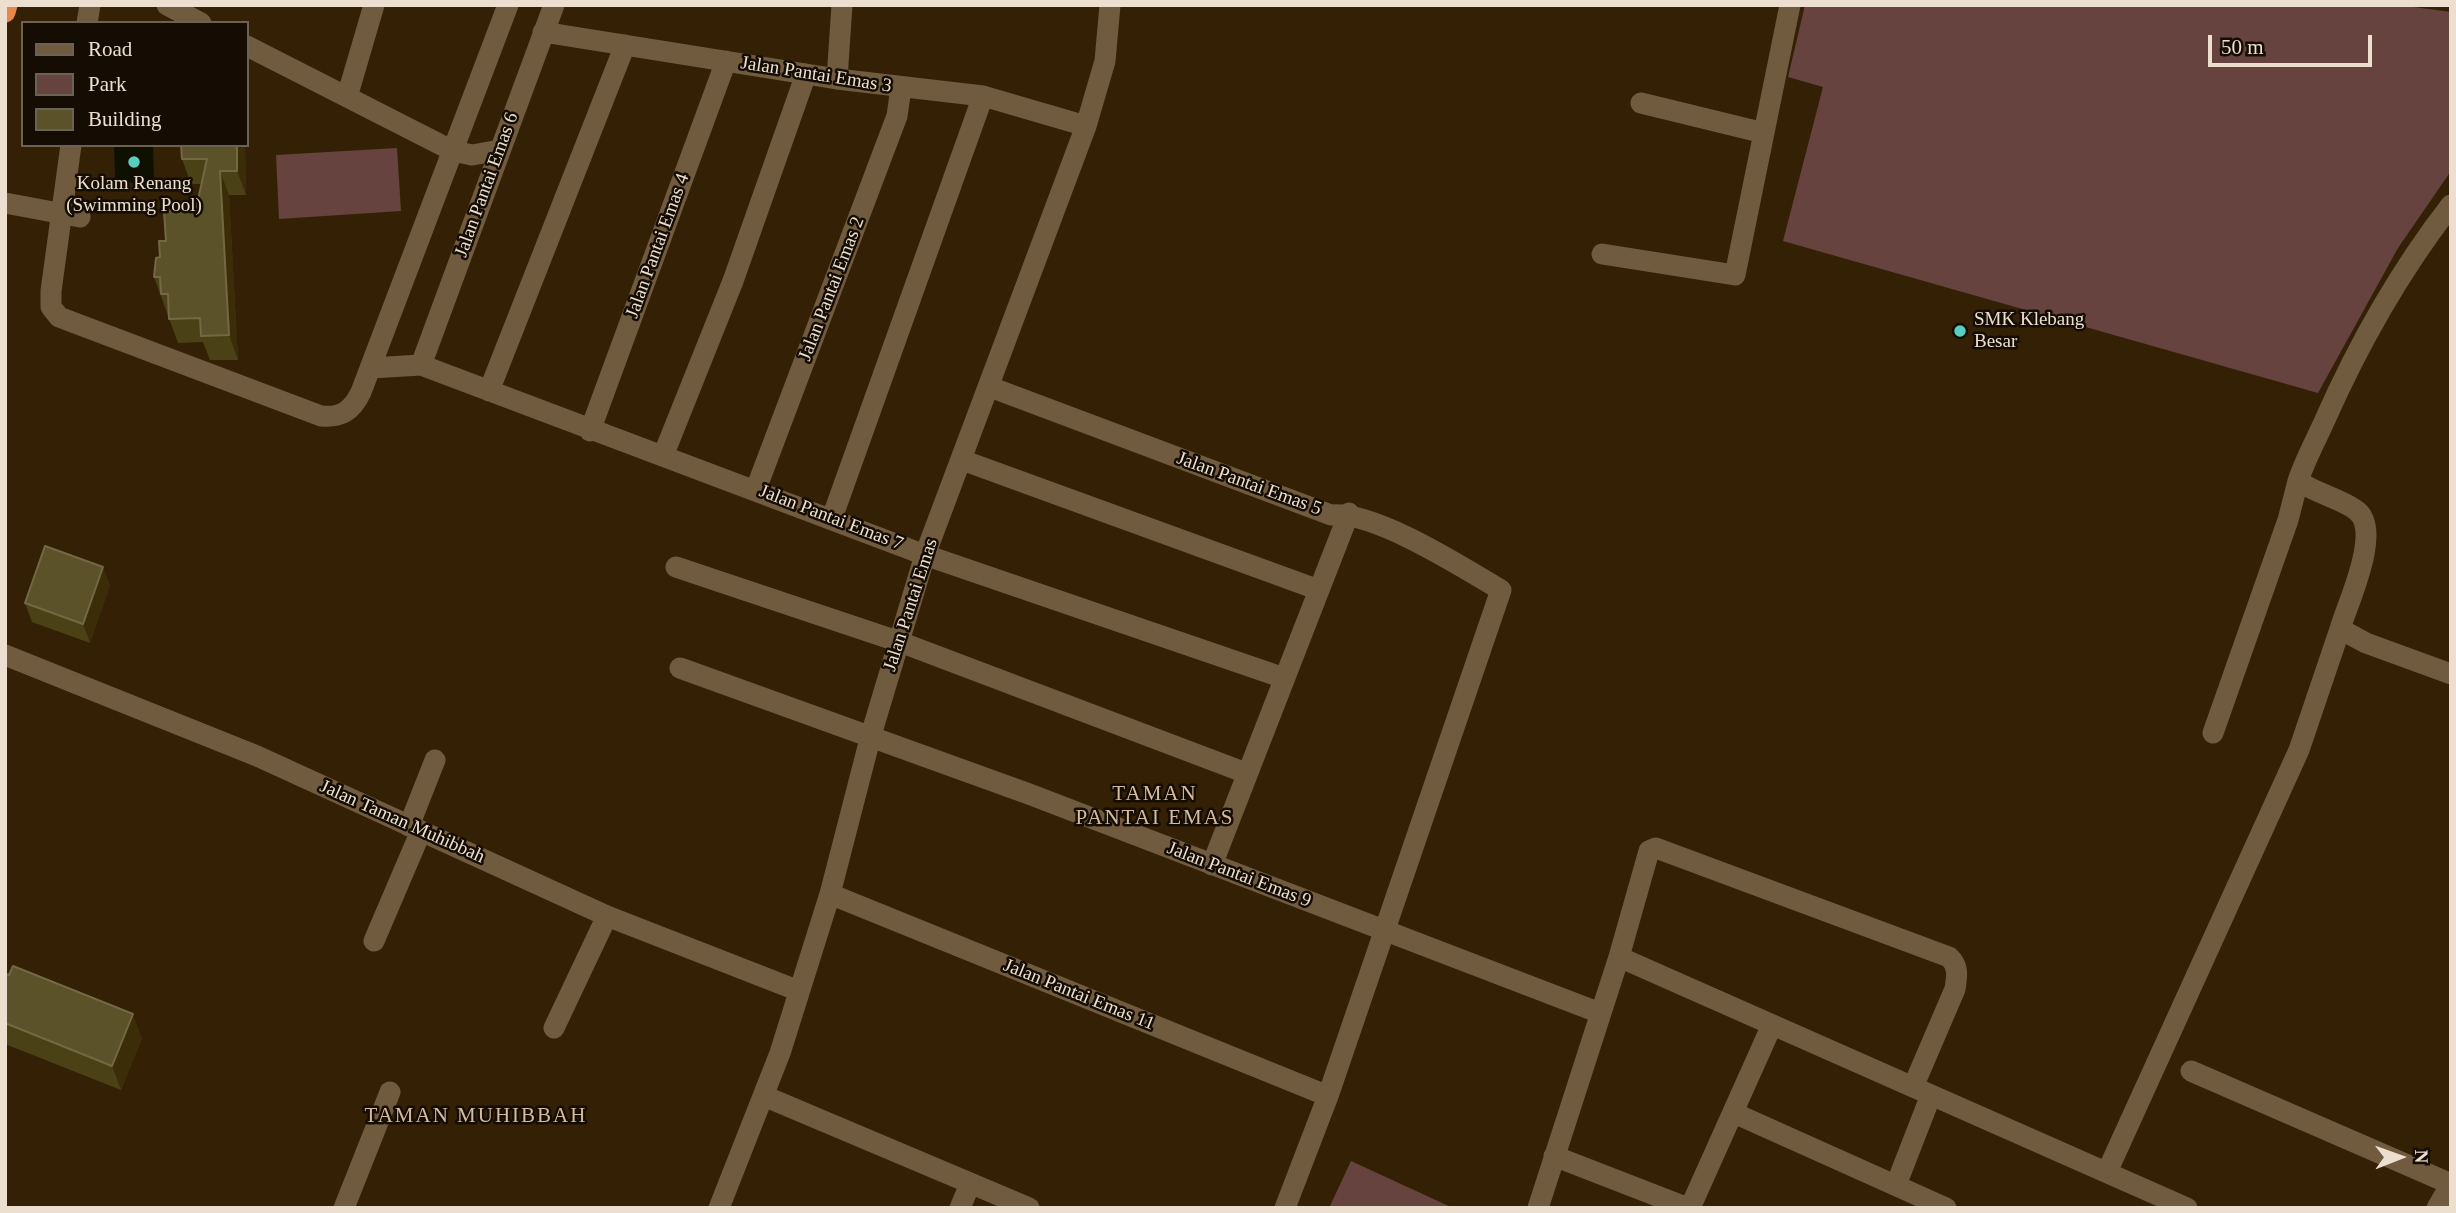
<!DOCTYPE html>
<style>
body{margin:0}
#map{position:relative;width:2456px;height:1213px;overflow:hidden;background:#342105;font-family:Georgia,serif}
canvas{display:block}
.frame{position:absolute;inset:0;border:7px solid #ecdfd0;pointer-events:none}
.legend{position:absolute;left:21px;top:21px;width:228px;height:126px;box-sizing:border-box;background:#150d03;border:2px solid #6b6155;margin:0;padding:9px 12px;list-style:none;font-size:21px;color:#ecdfd0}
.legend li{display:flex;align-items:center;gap:14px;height:35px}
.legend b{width:35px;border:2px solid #6b6155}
.north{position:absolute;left:2365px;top:1122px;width:70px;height:70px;-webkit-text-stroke:5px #150d03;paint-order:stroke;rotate:89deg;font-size:19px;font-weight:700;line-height:28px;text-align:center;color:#ecdfd0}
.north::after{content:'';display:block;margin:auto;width:24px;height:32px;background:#ecdfd0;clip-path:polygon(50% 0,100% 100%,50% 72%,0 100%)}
.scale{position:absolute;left:2208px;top:35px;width:164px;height:32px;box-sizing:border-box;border:4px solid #ecdfd0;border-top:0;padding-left:9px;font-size:21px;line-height:24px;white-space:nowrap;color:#ecdfd0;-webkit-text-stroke:5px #150d03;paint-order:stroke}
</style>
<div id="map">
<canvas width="2456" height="1213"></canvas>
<div class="frame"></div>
<ul class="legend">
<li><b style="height:9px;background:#705b3f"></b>Road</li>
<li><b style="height:19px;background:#66433e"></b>Park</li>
<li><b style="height:19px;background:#5c522a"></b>Building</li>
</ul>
<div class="north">N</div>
<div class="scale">50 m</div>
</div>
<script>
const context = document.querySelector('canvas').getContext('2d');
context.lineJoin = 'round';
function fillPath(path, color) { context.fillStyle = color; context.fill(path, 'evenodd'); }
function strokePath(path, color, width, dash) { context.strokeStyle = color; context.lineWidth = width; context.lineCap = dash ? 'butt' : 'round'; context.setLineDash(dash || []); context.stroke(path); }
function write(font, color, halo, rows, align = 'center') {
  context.font = font + ' Georgia,serif'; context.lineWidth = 5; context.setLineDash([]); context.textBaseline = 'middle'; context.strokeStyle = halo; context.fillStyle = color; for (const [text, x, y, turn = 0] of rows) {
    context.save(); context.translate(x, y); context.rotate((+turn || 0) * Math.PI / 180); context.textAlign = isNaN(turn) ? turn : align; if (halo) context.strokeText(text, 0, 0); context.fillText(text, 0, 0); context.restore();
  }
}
const green = new Path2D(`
 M1805 5H2399L2451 12V171L2398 248 2318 393 1783 241 1823 87 1788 77Z
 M397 148 401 211 279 219 276 155Z
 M1351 1161 1453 1208H1329Z`);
const water = new Path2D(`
 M114 145H153L154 180 151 185C137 190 129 178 115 178Z`);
const minor = new Path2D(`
 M167 5 201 23
 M87 23 90 5
 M543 32 837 79 983 96 1086 126
 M247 46 453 151 472 155 500 150
 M837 79 842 5
 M347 97 374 5
 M1641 103 1764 133
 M71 145 51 291V307L59 317 321 416C341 418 352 411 361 392L508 5
 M5 203 80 217
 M2451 205C2399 272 2358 345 2324 422 2315 442 2305 460 2298 481 2315 493 2344 500 2357 511 2382 531 2348 602 2340 629L2366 643 2451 674
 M1602 254 1735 275 1790 5
 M421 365 554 5
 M371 368 421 365 925 555 1284 678
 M990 387 1331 515C1375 511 1462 567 1501 590L1328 1096 1285 1208
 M489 391 625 45
 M590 431 726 61
 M663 456 733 281 806 74
 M962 460 1319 590
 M756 489 897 116 901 88
 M832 518 983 96
 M676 567 900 642 1246 773
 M5 655 257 756 607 916 799 991
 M680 668 1029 794 1600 1013
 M2213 733 2288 520 2298 481
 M409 826 435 760
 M1212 865 1349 513
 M830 894 1328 1096
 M374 941 421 831
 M1619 957 2187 1208
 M554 1028 607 916
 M2191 1071 2451 1184
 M764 1096 1029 1208
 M1734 1113 1946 1208
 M1554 1156 1688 1208
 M2107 1172 2299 750 2340 629
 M1896 1185 1931 1095
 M344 1208 390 1092
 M719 1208 780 1053 830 894 871 735 925 555 1086 126 1105 61 1110 5
 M960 1208 970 1184
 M1538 1208 1619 957 1649 851 1656 848 1949 957C1959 966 1957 976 1955 989L1913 1087
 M1690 1208 1772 1025
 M2437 1208 2451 1184`);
const highway = new Path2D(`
 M5 12 7 5`);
const wall = new Path2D(`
 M181 145H245L246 195H229L238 360H210L203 342 178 343 154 277 166 241 196 209 202 184H191L182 159Z
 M110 585 90 643 32 622 25 603Z
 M5 974 142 1038 121 1090 5 1044Z`);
const shadedWall = new Path2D(`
 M237 145H245L246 195 237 171Z
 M220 171 229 195 238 360 229 335Z
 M103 567 110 585 90 643 83 624Z
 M133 1014 142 1038 121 1090 112 1066Z`);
const building = new Path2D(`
 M181 145H237V171H220L229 335 201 336 200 318 169 319 168 294H161L160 277H154L156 258 160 257 159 241H166L164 211 196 209 207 159H182Z
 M45 546 103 567 83 624 25 603Z
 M13 966 133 1014 112 1066 5 1023V974L9 975Z`);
const markers = [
 [134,162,7,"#58cebf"],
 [1960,331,7,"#58cebf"]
];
const streetNames = [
 ["Jalan Pantai Emas 3",816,75,9],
 ["Jalan Pantai Emas 6",487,185,-70],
 ["Jalan Pantai Emas 4",658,246,-70],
 ["Jalan Pantai Emas 2",832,289,-69],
 ["Jalan Pantai Emas 5",1249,484,20],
 ["Jalan Pantai Emas 7",831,518,21],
 ["Jalan Pantai Emas",911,605,-72],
 ["Jalan Taman Muhibbah",402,822,24],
 ["Jalan Pantai Emas 9",1239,875,21],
 ["Jalan Pantai Emas 11",1079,995,22]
];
const poiNames = [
 ["Kolam Renang",134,184],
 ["(Swimming Pool)",134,206],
 ["SMK Klebang",1974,320,"left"],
 ["Besar",1974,342,"left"]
];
const neighbourhoodNames = [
 ["TAMAN",1155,794],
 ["PANTAI EMAS",1155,818],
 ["TAMAN MUHIBBAH",476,1116]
];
fillPath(green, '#66433e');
fillPath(water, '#0e1100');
strokePath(minor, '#705b3f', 21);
strokePath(highway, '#e8874b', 21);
fillPath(wall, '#4b4116');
fillPath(shadedWall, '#3b2d07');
fillPath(building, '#5c522a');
strokePath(building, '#736844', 2);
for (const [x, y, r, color] of markers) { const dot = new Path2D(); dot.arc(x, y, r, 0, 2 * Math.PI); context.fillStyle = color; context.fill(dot); strokePath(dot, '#150d03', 2.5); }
write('19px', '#ecdfd0', '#150d03', streetNames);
write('19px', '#ecdfd0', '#150d03', poiNames);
context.letterSpacing = '2px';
write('21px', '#d4bb9d', '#150d03', neighbourhoodNames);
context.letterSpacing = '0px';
</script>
